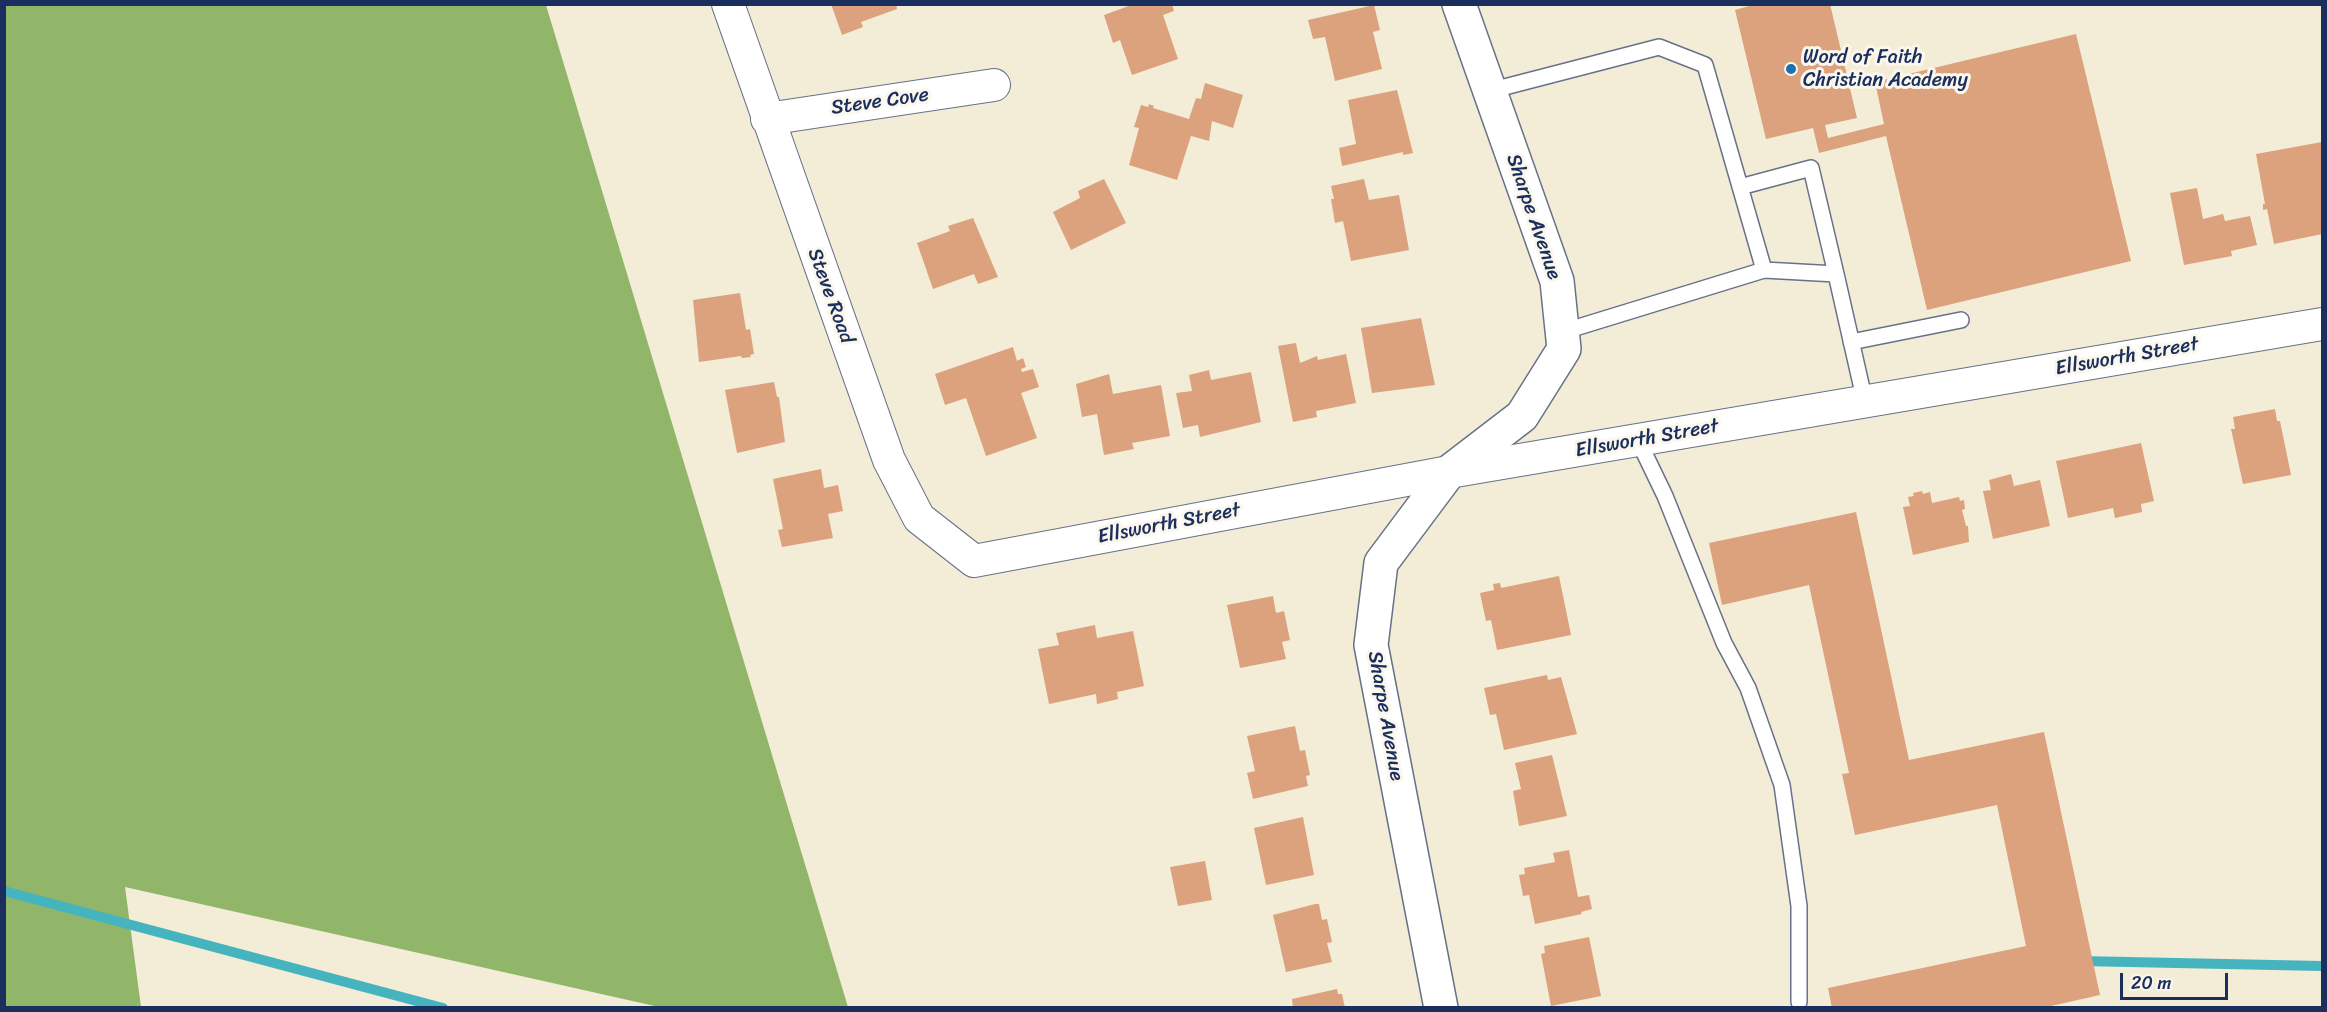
<!DOCTYPE html>
<style>
body{margin:0}
#map{position:relative;width:2327px;height:1012px;overflow:hidden;background:#f3edd7;font-family:Sriracha,sans-serif}
canvas{display:block}
.frame{position:absolute;inset:0;border:6px solid #1b2f5e;pointer-events:none}
.scale{position:absolute;left:2120px;top:973px;width:108px;height:27px;box-sizing:border-box;border:3px solid #1b2f5e;border-top:0;padding-left:8px;font-size:18px;line-height:21px;white-space:nowrap;color:#1b2f5e;-webkit-text-stroke:4px #fbf7ec;paint-order:stroke}
</style>
<div id="map">
<canvas width="2327" height="1012"></canvas>
<div class="frame"></div>
<div class="scale">20 m</div>
</div>
<script>
const context = document.querySelector('canvas').getContext('2d');
context.lineJoin = 'round';
function fillPath(path, color) { context.fillStyle = color; context.fill(path, 'evenodd'); }
function strokePath(path, color, width, dash) { context.strokeStyle = color; context.lineWidth = width; context.lineCap = dash ? 'butt' : 'round'; context.setLineDash(dash || []); context.stroke(path); }
function write(font, color, halo, rows, align = 'center') {
  context.font = font + ' Sriracha,sans-serif'; context.lineWidth = 6; context.setLineDash([]); context.textBaseline = 'middle'; context.strokeStyle = halo; context.fillStyle = color; for (const [text, x, y, turn = 0] of rows) {
    context.save(); context.translate(x, y); context.rotate((+turn || 0) * Math.PI / 180); context.textAlign = isNaN(turn) ? turn : align; if (halo) context.strokeText(text, 0, 0); context.fillText(text, 0, 0); context.restore();
  }
}
const forest = new Path2D(`
 M5 4 546 5 848 1007H659L125 887 141 1007H5Z`);
const stream = new Path2D(`
 M4 891 443 1008
 M2080 961 2322 966`);
const building = new Path2D(`
 M831 4H896L897 9 861 22 863 27 842 35Z
 M1134 4H1172L1174 11 1163 15 1178 59 1132 75 1120 40 1113 43 1104 15Z
 M1756 4H1830L1857 118 1825 125 1828 138 1884 124 1875 82 2076 34 2131 261 1927 310 1886 136 1819 153 1813 128 1766 139 1735 10Z
 M1374 5 1380 30 1373 32 1382 69 1335 81 1325 37 1313 39 1308 20Z
 M1205 83 1243 95 1233 128 1212 121 1209 141 1191 136 1177 180 1129 165 1139 128 1134 127 1141 105 1148 107 1149 104 1154 106 1153 108 1189 119 1196 98 1201 99Z
 M1397 90 1413 153 1403 155V152L1342 166 1339 148 1356 144 1348 100Z
 M2322 142V234L2274 244 2267 209 2263 210V204H2265L2256 154Z
 M1104 179 1126 223 1071 250 1053 212 1080 198 1078 191Z
 M1364 179 1369 200 1399 195 1409 250 1351 261 1343 221 1335 223 1331 199H1334L1331 186Z
 M2197 188 2203 219 2223 214 2225 221 2250 216 2257 245 2231 251 2232 256 2184 265 2170 193Z
 M973 218 998 277 978 284 974 274 933 289 917 243 950 231 948 226Z
 M740 293 746 330 750 329 754 354 750 355 751 357 742 358 741 356 699 362 693 300Z
 M1421 318 1435 385 1372 393 1361 328Z
 M1296 343 1300 363 1317 356 1318 360 1346 354 1356 403 1316 411 1317 417 1293 422 1278 346Z
 M1013 347 1017 361 1023 358 1026 367 1021 369 1022 372 1033 369 1039 387 1021 393 1037 438 986 456 966 398 945 405 935 374Z
 M1209 370 1211 380 1251 372 1261 422 1200 437 1198 425 1183 428 1176 393 1192 391 1189 375Z
 M1109 374 1113 394 1161 385 1170 436 1132 443 1134 449 1104 455 1097 414 1082 417 1076 384Z
 M774 382 777 397H779L785 442 737 453 725 390Z
 M2275 409 2277 421H2280L2291 475 2243 484 2231 429H2235L2233 417Z
 M2141 443 2154 501 2141 504 2142 512 2115 518 2113 508 2068 518 2056 461Z
 M821 469 824 488 838 485 843 511 828 514 833 538 782 547 778 530 783 529 773 479Z
 M2011 474 2014 486 2040 480 2050 526 1993 539 1983 491 1991 490 1989 480Z
 M1922 491 1923 494 1930 492 1932 503 1959 497 1960 501 1964 500 1965 509 1962 510 1966 526H1968L1969 542 1913 555 1903 507 1910 506 1908 497 1914 496 1913 493Z
 M1856 512 1909 760 2044 732 2100 995 2042 1008H1832L1828 988 2026 946 1997 805 1855 835 1842 774 1849 773 1809 585 1722 605 1709 543Z
 M1559 576 1571 635 1497 650 1491 620 1486 621 1480 593 1494 590 1493 584 1500 583 1501 588Z
 M1273 596 1276 613 1284 611 1290 640 1282 642 1286 659 1240 668 1227 605Z
 M1095 625 1097 638 1133 631 1144 686 1117 692 1118 699 1097 704 1096 694 1049 704 1038 649 1059 645 1056 633Z
 M1547 675 1548 680 1561 677 1577 734 1504 750 1496 714 1490 715 1484 688Z
 M1295 726 1300 751 1305 750 1310 775 1306 776 1308 786 1253 799 1247 773 1255 771 1247 736Z
 M1552 755 1567 816 1519 826 1513 791 1521 789 1515 763Z
 M1303 817 1314 875 1266 885 1254 828Z
 M1569 850 1578 897 1589 895 1592 909 1581 912 1582 914 1535 924 1529 895 1523 896 1519 875 1525 874 1524 868 1555 862 1553 853Z
 M1205 861 1212 900 1178 906 1170 867Z
 M1315 904H1319L1322 920 1327 919 1332 942 1327 943 1332 962 1286 972 1273 915Z
 M1589 937 1601 996 1551 1006 1541 954 1545 953 1544 946Z
 M1337 989 1338 994H1342L1345 1008H1293L1292 999Z`);
const lane = new Path2D(`
 M1489 91 1659 47 1705 65 1764 270
 M1740 187 1811 168 1836 274
 M1562 332 1764 270 1836 274 1865 402
 M1851 342 1961 320
 M1638 440 1665 496 1724 643 1748 688 1782 785 1799 906V1002`);
const street = new Path2D(`
 M728 4 889 460 919 518 974 561 1449 472 2322 324
 M767 119 994 85`);
const secondary = new Path2D(`
 M1441 1008 1371 645 1381 563 1449 472 1522 416 1564 349 1557 281 1459 4`);
const markers = [
 [1791,69,6,"#1f6fb2"]
];
const poiNames = [
 ["Word of Faith",1803,58],
 ["Christian Academy",1803,81]
];
const streetNames = [
 ["Steve Cove",880,102,-8],
 ["Sharpe Avenue",1533,217,71],
 ["Steve Road",830,296,70],
 ["Ellsworth Street",2127,357,-10],
 ["Ellsworth Street",1647,439,-10],
 ["Ellsworth Street",1169,524,-11],
 ["Sharpe Avenue",1385,716,80]
];
fillPath(forest, '#91b66a');
strokePath(stream, '#45b4bf', 10);
fillPath(building, '#dca17d');
strokePath(lane, '#677288', 18);
strokePath(street, '#677288', 34);
strokePath(secondary, '#677288', 36);
strokePath(lane, '#fff', 15);
strokePath(street, '#fff', 32);
strokePath(secondary, '#fff', 33);
for (const [x, y, r, color] of markers) { const dot = new Path2D(); dot.arc(x, y, r, 0, 2 * Math.PI); context.fillStyle = color; context.fill(dot); strokePath(dot, '#fbf7ec', 2); }
write('20px', '#1b2f5e', '#fbf7ec', poiNames, 'left');
write('20px', '#1b2f5e', '#fbf7ec', streetNames);
</script>
